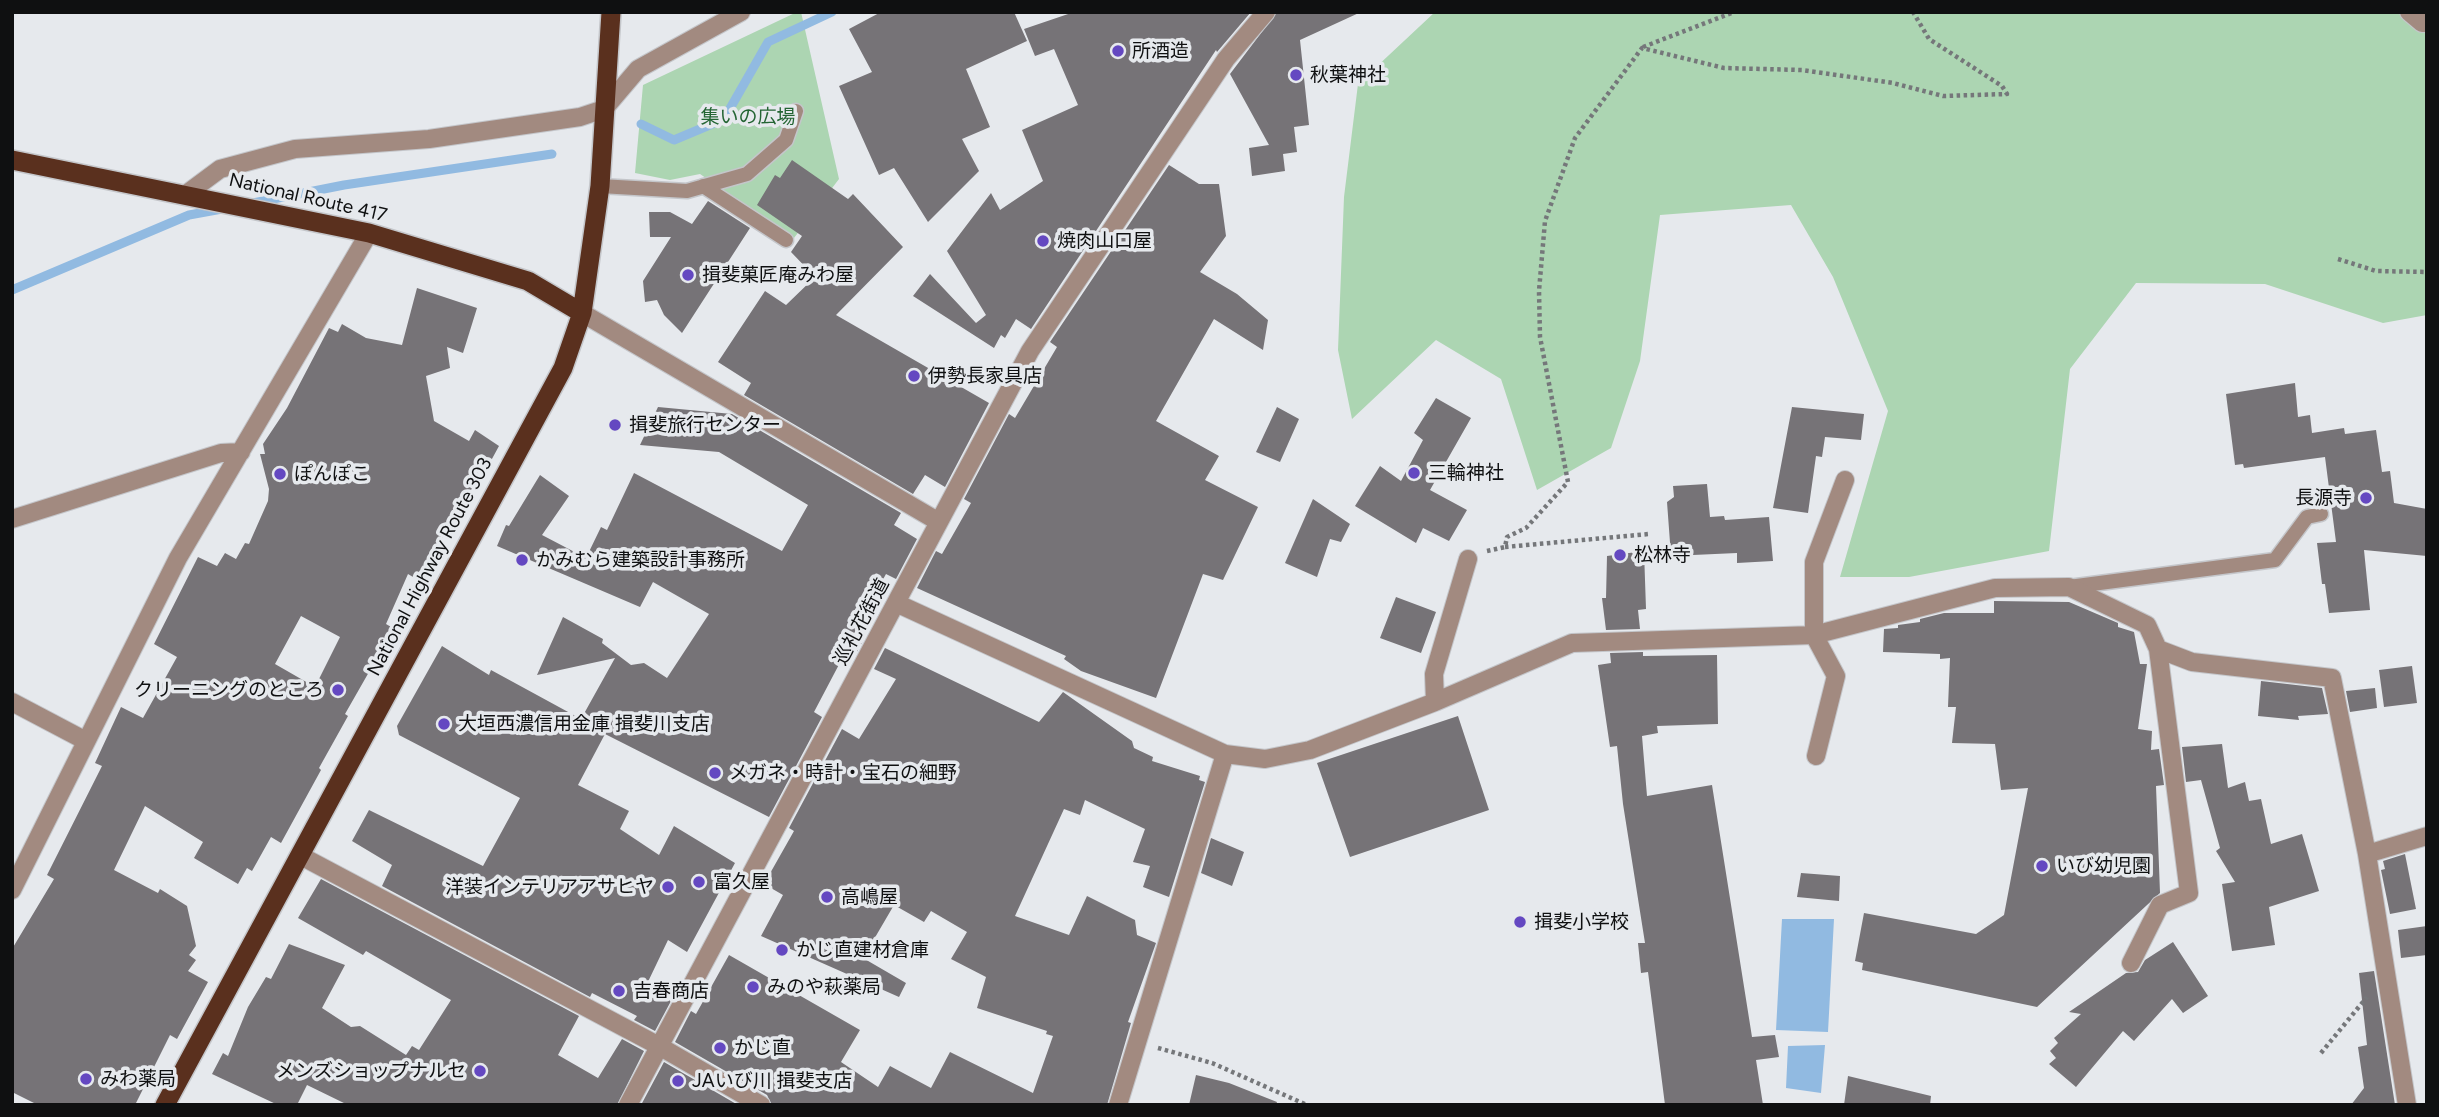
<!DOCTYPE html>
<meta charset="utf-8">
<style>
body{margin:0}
#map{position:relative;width:2439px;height:1117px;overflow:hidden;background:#e6e9ed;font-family:Figtree,sans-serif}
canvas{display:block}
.frame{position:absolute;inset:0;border:14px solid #0f1011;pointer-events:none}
</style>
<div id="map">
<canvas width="2439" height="1117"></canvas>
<div class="frame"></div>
</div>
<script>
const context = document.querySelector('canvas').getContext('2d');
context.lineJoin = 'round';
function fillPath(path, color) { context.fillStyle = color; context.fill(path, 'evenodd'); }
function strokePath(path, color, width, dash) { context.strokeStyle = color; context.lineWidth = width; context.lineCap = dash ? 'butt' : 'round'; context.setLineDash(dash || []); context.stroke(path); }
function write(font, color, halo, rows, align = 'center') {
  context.font = font + ' Figtree,"Noto Sans JP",sans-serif'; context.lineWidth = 7; context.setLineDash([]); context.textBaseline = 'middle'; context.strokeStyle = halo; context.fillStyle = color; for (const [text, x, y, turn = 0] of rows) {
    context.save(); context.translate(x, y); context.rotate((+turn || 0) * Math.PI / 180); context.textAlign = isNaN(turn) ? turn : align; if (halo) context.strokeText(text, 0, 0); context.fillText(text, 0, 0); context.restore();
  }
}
const green = new Path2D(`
 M797 12H801L839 179 794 238 700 174 670 180 635 173 643 85Z
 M1435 12H2427V315L2383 323 2265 284 2136 283 2070 369 2049 551 1909 577H1840L1888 411 1833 277 1791 205 1660 215 1640 361 1611 448 1537 490 1501 379 1436 340 1352 419 1338 350 1344 197 1358 84Z`);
const water = new Path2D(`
 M1782 919H1834L1828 1032 1776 1030Z
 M1825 1045 1821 1093 1786 1088 1788 1046Z`);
const stream = new Path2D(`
 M641 124 674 140 724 119 768 42 832 12
 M253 203 344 185 552 154
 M12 290 189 215 222 209`);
const building = new Path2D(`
 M881 12H1014L1027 41 966 69 990 127 962 139 979 171 928 222 894 168 879 175 839 86 872 72 849 29Z
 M1074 12H1251L1217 52 1216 50 1031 329 1016 319 1005 338 1001 335 994 348 913 296 930 274 976 323 986 315 947 251 991 193 1000 210 1043 181 1022 130 1078 105 1054 49 1035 56 1024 29Z
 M1277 12H1361L1300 40 1309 125 1294 127 1297 152 1283 154 1285 171 1252 176 1249 148 1269 145 1230 74Z
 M792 160 848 199 853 194 903 247 836 315 989 403 945 487 925 475 913 494 744 395 751 383 718 362 765 291 786 305 815 277 791 252 802 236 757 205 775 175 780 178Z
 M1169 165 1199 184H1219L1226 236 1200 272 1237 294 1268 320 1263 350 1214 319 1156 421 1219 456 1205 480 1258 507 1223 580 1203 574 1156 698 1081 671 1064 659 1066 656 917 588 936 551 942 554 971 503 964 499 1009 414 1015 418 1057 347 1050 342Z
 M708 201 750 228 682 333 664 315 657 300 645 302 643 281 671 237H650L649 212H670L692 224Z
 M417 288 477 308 463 353 447 347 450 368 426 376 434 421 469 441 475 430 499 446 475 490 472 488 458 518 455 516 418 580 408 574 386 624 398 631 386 653 381 651 345 714 348 716 319 768 321 770 281 843 271 837 252 871 247 868 238 884 194 858 203 842 145 806 114 870 158 893 160 889 187 906 196 946 189 955 196 960 188 971 208 982 177 1039 170 1035 135 1105H38L12 1092V949L54 879 47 875 102 766 95 763 121 707 143 718 177 657 154 644 198 557 217 566 225 553 236 559 245 543 249 544 268 501 269 489 260 454H265L263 444 287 408 329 328 338 332 342 324 366 338 402 345ZM301 616 340 637 315 687 275 664Z
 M2295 383 2298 417 2310 415 2312 433 2344 428 2345 434 2376 430 2382 472 2390 471 2394 503 2427 509V556L2364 550 2370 610 2329 613 2325 584H2322L2317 543 2336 542 2325 457 2244 468 2243 464 2235 465 2226 394Z
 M1436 398 1471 418 1430 490 1467 510 1449 541 1423 528 1416 543 1355 506 1380 466 1401 481 1423 440 1414 433Z
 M658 407 732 414 901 513 894 525 917 539 896 579 886 574 876 592 854 634 864 639 853 659 844 655 814 712 822 717 769 817 605 734 578 785 629 811 620 829 659 855 674 826 735 863 687 952 668 940 645 988 671 1001 655 1031 634 1020 637 1016 592 993 590 997 382 886 392 865 352 841 369 810 483 866 520 798 399 735 397 726 442 646 489 675 491 670 581 719 615 658 537 675 563 617 603 639 602 643 631 665 644 663 667 678 709 614 653 582 640 607 497 546 506 525 509 526 540 475 569 496 542 535 586 558 601 527 607 530 634 473 782 551 808 505 719 452 640 445Z
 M1277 407 1299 419 1280 462 1256 452Z
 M1792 407 1864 414 1861 440 1825 437 1822 457 1816 456 1808 513 1773 508Z
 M1707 484 1710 517 1724 516 1725 520 1769 517 1773 561 1737 563V553L1671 556 1667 502 1674 497 1673 486Z
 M1313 499 1350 524 1341 542 1330 539 1317 577 1285 563Z
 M1644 551 1646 609 1638 610 1640 629 1606 630 1602 598H1606L1607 556Z
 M1396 597 1436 612 1421 653 1380 638Z
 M1994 601 2069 602 2118 623V627L2134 632 2140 664H2147L2138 729 2152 731 2151 750 2159 749 2164 785 2156 786 2160 893 2037 1007 1862 970 1863 963 1855 961 1864 913 1976 934 2004 915 2028 788 2001 790 1995 744 1952 743 1956 707H1948L1950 658 1940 659V654L1883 652 1884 629 1898 628V625L1920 622V619L1944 613H1994Z
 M885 648 1039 722 1063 692 1132 741 1134 748 1153 757 1152 761 1200 776 1199 780 1205 782 1169 897 1143 887 1150 866 1133 862 1145 829 1085 800 1080 815 1064 809 1015 916 1069 935 1087 896 1135 920 1137 935 1156 943 1128 1022 1131 1023 1107 1105H772L767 1095 675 1042 691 1011 696 1014 729 955 860 1030 841 1062 878 1087 890 1066 931 1088 950 1052 1033 1093 1053 1036 1046 1034 1047 1031 977 1008 986 977 951 959 967 932 931 911 924 922 894 905 863 958 906 983 899 997 761 936 783 895 764 884 794 831 789 828 842 729 859 739 896 679 874 669Z
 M1643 652V656L1717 655 1718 724 1657 726 1658 733 1642 736 1647 796 1712 785 1752 1037 1775 1035 1779 1057 1756 1060 1763 1105H1665L1648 972 1641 973 1638 943H1645L1623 804 1617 746 1610 747 1598 665 1611 663 1610 653Z
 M2412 666 2417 703 2384 707 2379 670Z
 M2261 681 2322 688 2328 714 2298 716 2299 720 2258 716Z
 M2375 688 2377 708 2350 712 2346 691Z
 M1458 716 1489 810 1350 857 1317 763Z
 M2222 744 2228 788 2245 782 2249 801 2261 799 2271 844 2302 834 2319 891 2269 907 2275 945 2232 951 2222 884 2235 882 2216 851 2220 848 2201 780 2186 782 2182 747Z
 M1211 838 1244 852 1232 886 1201 873Z
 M2405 854 2416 909 2390 914 2381 870 2385 869 2383 861Z
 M1801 873 1840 876 1839 901 1797 897Z
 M321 879 579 1016 558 1055 598 1078 622 1039 644 1051 617 1105H348L307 1085 297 1105H278L212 1074 223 1053 228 1056 248 1007 266 977 271 979 289 944 345 965 322 1008 351 1027 360 1026 406 1055 412 1046 419 1050 451 1000 366 951 363 955 298 918Z
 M2427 926V955L2401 958 2398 930Z
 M2173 942 2208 996 2183 1013 2172 999 2134 1041 2123 1031 2076 1087 2049 1064 2056 1058 2050 1051 2058 1043 2054 1038 2081 1014 2069 1012 2126 973 2138 972 2145 960Z
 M2374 971 2395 1105H2351L2364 1088 2358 1047 2367 1045 2359 973Z
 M664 1062 738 1105H641Z
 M1196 1075 1229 1083 1277 1102 1276 1105H1189Z
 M1848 1076 1931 1096 1930 1105H1844Z`);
const path = new Path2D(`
 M1643 47 1734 12
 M2338 259 2376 271 2427 272
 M1505 547 1649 534
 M1487 551 1505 547 1507 537 1526 528 1568 482 1540 337 1539 291 1545 221 1575 138 1642 48 1724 68 1802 70 1893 83 1943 96 2007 94 2002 86 1929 39 1913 12
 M1158 1048 1212 1063 1307 1105
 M2321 1053 2367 997`);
const service = new Path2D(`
 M600 186 687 191 747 174 786 140 796 111
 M703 186 786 240
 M2069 587 2275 560 2307 517 2321 514`);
const minor = new Path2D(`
 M2409 12 2422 23H2427
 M185 195 220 169 295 149 429 139 580 117 604 109 638 69 741 12
 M582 313 939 522 628 1105
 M12 519 221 453 241 452
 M939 522 1030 351 1226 59 1266 12
 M896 603 1225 754 1265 759 1310 750 1435 702 1572 643 1814 635 1995 588 2069 587 2147 625 2158 649 2192 662 2332 678 2367 854 2407 1105
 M12 702 86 741
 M1435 702 1434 674 1468 559
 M1816 756 1836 676 1814 635V562L1845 480
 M2367 854 2427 836
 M301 856 659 1046 761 1105
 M12 890 178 558 369 233
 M2131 963 2160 905 2189 893 2158 649
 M1118 1105 1225 754`);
const trunk = new Path2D(`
 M12 160 369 233 528 281 582 313
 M165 1105 563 368 582 313 600 186 611 12`);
const markers = [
 [1118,51,7,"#6448c1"],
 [1296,75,7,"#6448c1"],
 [1043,241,7,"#6448c1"],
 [688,275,7,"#6448c1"],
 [914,376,7,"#6448c1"],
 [615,425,7,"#6448c1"],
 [1414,473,7,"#6448c1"],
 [280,474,7,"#6448c1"],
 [2366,498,7,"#6448c1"],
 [1620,555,7,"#6448c1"],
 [522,560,7,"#6448c1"],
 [338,690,7,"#6448c1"],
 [444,724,7,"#6448c1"],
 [715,773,7,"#6448c1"],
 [2042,866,7,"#6448c1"],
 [699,882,7,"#6448c1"],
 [668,887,7,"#6448c1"],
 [827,897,7,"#6448c1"],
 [1520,922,7,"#6448c1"],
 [782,950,7,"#6448c1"],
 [753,987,7,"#6448c1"],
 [619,991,7,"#6448c1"],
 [720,1048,7,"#6448c1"],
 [480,1071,7,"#6448c1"],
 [86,1079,7,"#6448c1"],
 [678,1081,7,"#6448c1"]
];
const poiNames = [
 ["所酒造",1132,51],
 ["秋葉神社",1310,75],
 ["焼肉山口屋",1057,241],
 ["揖斐菓匠庵みわ屋",702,275],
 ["伊勢長家具店",928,376],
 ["揖斐旅行センター",629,425],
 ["三輪神社",1428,473],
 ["ぽんぽこ",294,474],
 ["長源寺",2352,498,"right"],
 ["松林寺",1634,555],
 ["かみむら建築設計事務所",536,560],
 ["クリーニングのところ",324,690,"right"],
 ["大垣西濃信用金庫 揖斐川支店",458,724],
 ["メガネ・時計・宝石の細野",729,773],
 ["いび幼児園",2056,866],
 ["富久屋",713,882],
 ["洋装インテリアアサヒヤ",654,887,"right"],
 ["高嶋屋",841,897],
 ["揖斐小学校",1534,922],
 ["かじ直建材倉庫",796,950],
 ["みのや萩薬局",767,987],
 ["吉春商店",633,991],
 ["かじ直",734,1048],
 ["メンズショップナルセ",466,1071,"right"],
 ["みわ薬局",100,1079],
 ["JAいび川 揖斐支店",692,1081]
];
const parkNames = [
 ["集いの広場",748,117]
];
const streetNames = [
 ["National Route 417",308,198,13],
 ["National Highway Route 303",430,567,-62],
 ["巡礼花街道",862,622,-62]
];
fillPath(green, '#acd5b2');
fillPath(water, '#91bae1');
strokePath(stream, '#91bae1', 9);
fillPath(building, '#767377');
strokePath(service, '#c4c6ca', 17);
strokePath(minor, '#c4c6ca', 20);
strokePath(trunk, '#c4c6ca', 22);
strokePath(path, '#75777a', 4.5, [3.5, 3.5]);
strokePath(service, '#a28a80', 14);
strokePath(minor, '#a28a80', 18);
strokePath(trunk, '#5a301e', 19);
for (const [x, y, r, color] of markers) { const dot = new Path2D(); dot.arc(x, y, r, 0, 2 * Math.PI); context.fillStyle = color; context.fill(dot); strokePath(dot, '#e6e9ed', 2.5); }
write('19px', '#0f1011', '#e6e9ed', poiNames, 'left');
write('19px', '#246534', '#e6e9ed', parkNames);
write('19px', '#0f1011', '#e6e9ed', streetNames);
</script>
